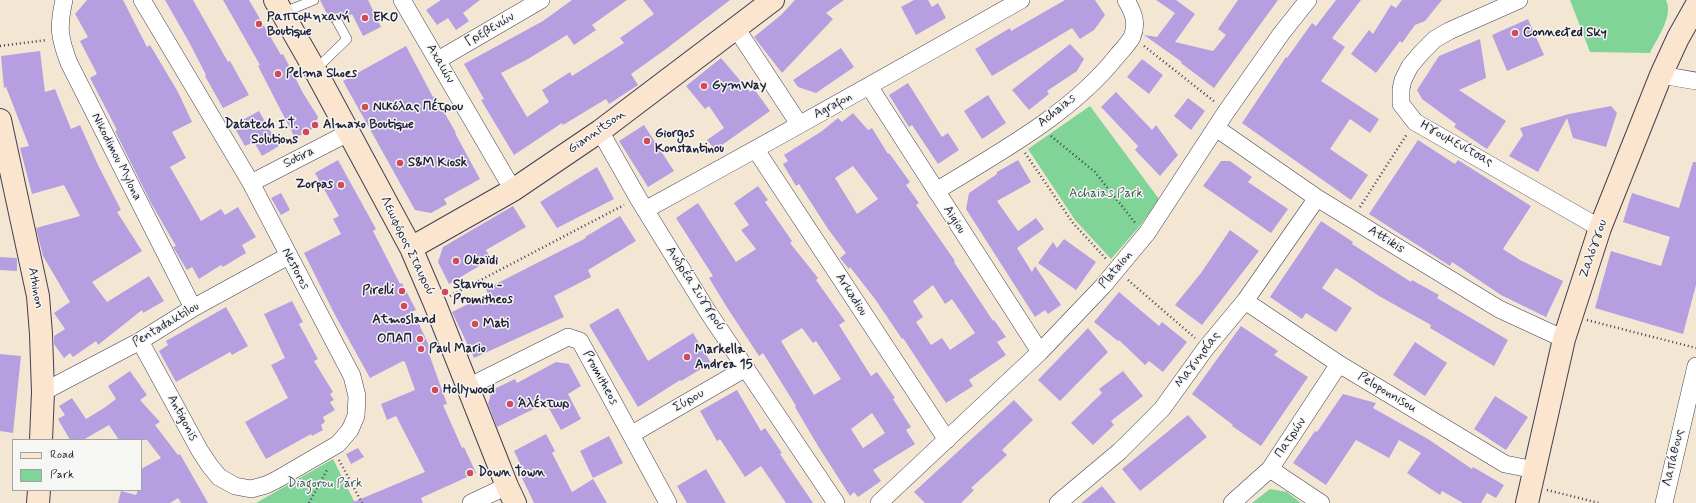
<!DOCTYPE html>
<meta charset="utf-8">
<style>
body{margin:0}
#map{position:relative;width:1696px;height:503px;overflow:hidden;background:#f3e7d4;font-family:Mynerve,sans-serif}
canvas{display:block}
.legend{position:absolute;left:12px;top:439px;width:130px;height:52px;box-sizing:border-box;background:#f6f6f2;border:1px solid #a1a1a9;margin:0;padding:5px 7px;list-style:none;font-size:12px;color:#22223b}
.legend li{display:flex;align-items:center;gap:8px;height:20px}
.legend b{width:20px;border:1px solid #a1a1a9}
</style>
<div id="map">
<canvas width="1696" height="503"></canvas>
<ul class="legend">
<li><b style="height:5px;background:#fce5cf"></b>Road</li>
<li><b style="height:11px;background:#80d497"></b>Park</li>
</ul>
</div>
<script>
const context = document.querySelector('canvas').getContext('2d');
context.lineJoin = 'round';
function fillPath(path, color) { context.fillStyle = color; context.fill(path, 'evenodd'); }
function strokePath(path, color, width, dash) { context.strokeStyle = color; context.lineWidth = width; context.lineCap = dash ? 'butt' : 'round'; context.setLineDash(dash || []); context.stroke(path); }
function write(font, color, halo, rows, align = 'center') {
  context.font = font + ' Mynerve,sans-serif'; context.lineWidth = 3; context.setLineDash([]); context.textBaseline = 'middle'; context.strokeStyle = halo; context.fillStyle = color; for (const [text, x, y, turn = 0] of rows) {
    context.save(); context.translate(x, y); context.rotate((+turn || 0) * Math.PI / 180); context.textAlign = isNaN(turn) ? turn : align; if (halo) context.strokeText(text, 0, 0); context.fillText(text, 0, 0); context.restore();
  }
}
const green = new Path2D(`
 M1570 0H1666C1674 16 1657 38 1650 53L1590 52Z
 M1090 106 1159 199 1139 227 1111 259 1075 220 1028 149Z
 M333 459 355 503H256Z
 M1270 489 1287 492 1301 503H1252Z`);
const building = new Path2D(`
 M87 0H123L147 47 150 45 178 92 192 122 172 132 186 158 170 167 201 221 221 209 225 215 238 207 256 237 242 245 246 253 223 267 221 265 199 279 192 267 187 270 179 257 173 247 176 246 151 203 115 131 117 130 90 78 97 74 80 41 88 37 75 14Z
 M165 0H193L228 62 230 61 249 95 223 108 205 76 206 75 189 42Z
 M223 0H249L281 55 283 54 303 93 318 117 314 128 295 138 258 66 260 65Z
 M320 0H368L381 27 363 36 352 14 343 19 340 16H334L332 18V24Z
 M441 0H480L463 13 469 21 456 30 448 18 437 25 426 10Z
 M572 0H627L592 25 596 30 574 45 567 35 528 59 501 73 527 117 549 102 542 90 570 72 572 76 624 43 620 38 654 14 643 0H730L666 49 631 74 638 85 609 104 606 99 563 125 562 123 514 155 481 100 484 99 464 64 543 21Z
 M795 0H844L826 13 833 19 782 73 754 37 781 15Z
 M914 0H928L932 7 938 3 946 18 916 35 901 7Z
 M1065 0H1095L1105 15 1094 30 1080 39 1072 28 992 76 975 49 1010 28 1011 31Z
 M1156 0H1176L1195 14 1175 42 1213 51 1226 35 1218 29 1238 0H1278L1214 88 1181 63 1182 62 1144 35 1157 37 1175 13Z
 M1336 0H1361L1332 38 1345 47 1321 81 1379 119 1370 133 1350 119 1330 149 1368 175 1351 200 1242 123 1286 57 1287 58 1312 23 1316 26Z
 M1402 0H1442L1425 21 1415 25 1402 43 1400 41 1376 73 1351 54 1369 30 1373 34 1391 5 1396 8Z
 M1528 19 1544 55 1507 71 1492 35Z
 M1480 39 1486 78 1459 90 1506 121 1487 149 1454 127 1456 124 1422 99 1417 90 1439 56Z
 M1070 44 1084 59 1077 71 1047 91 1049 94 1029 110 1012 90Z
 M406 46 433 97 435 96 456 133H455L480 179 444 199 447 204 431 213 415 210 343 81Z
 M841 48 854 67 816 93 798 87 793 80Z
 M40 51 45 92 55 89 71 129 80 125 98 165 121 210 117 212 142 251 92 282 107 302 149 276 164 301 143 313 142 310 98 345 96 341 73 357 70 353 64 358 54 344V336L65 329 54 313 70 302 43 256 36 228 80 216 64 185 32 194 20 148 29 146 6 87 4 88 1 56Z
 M721 58 750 92 754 89 770 111 715 150 707 140 724 128 709 106 705 109 686 86Z
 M1142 59 1163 75 1149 94 1127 77Z
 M908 83 942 137 948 133 959 150 938 164 912 125 909 127 889 95Z
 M1116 92 1152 130 1156 125 1178 155 1160 176 1135 150 1138 146 1101 107Z
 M988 95 1006 123 982 139 964 111Z
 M1188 98 1205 111 1191 130 1174 116Z
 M1611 106 1617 113 1606 147 1573 138 1567 118 1538 172 1509 156 1523 135 1520 128 1569 114Z
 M259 111 279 146 262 156 254 142 245 146 233 125Z
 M853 113 868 130 872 128 888 154 889 153 910 182 906 185 919 203 916 205 955 261 954 262 993 321 994 320 1006 337 997 342 1006 355 969 380 973 386 946 403 903 338 902 339 875 299 850 267 849 269 840 258 846 253 828 229 799 184 796 186 783 164 788 161 784 155 822 131 838 118 842 122ZM853 166 878 199 857 214 835 178ZM933 285 945 304 952 299 975 333 950 350 942 338 931 345 916 322 923 317 913 301Z
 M644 125 674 171 648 187 619 141Z
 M1418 140 1455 164 1458 160 1531 206 1503 249 1520 260 1563 281 1546 317 1501 295 1452 262 1450 266 1369 214Z
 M338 160 376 229 373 231 400 284 402 283 416 310 413 311 431 350 428 351 447 404 443 405 462 448 464 447 476 473 421 498 423 503H351L425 472 396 416 387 420 381 404 415 390 405 362 403 361 370 378 335 315 304 253 341 234 333 219 339 216 315 173Z
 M1018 160 1031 182 997 201 1018 231 1036 218 1044 229 1017 248 1032 272 1035 266 1061 305 1048 314 1045 310 1035 317 966 209 969 193 997 174V172Z
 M1221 161H1230L1252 177 1248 182 1288 209 1271 233 1203 186Z
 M1693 162H1696V285L1683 334 1595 308 1611 251 1661 266 1670 237 1623 222 1632 193 1679 208Z
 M597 167 614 199 557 228 540 202Z
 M758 186 768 200 765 202 792 241 790 243 818 278 816 280 845 321 839 325 871 376 877 372 895 398 893 399 911 427 906 430 915 444 873 470 881 481 858 497 854 492 850 496 818 446 795 407 796 406 763 353 759 356 728 309 709 278 713 276 676 218 698 203 736 262 756 249 741 230 749 225 734 203ZM802 328 813 343 816 341 841 379 814 395 781 341ZM872 413 885 433 863 448 851 429Z
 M281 193 290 210 281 215 271 198Z
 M513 206 526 227 486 250 491 259 449 284 438 262 443 247Z
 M620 216 636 241 588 270 591 277 554 296 564 317 474 358 452 312 488 294 486 289 586 238 585 237Z
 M1321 221 1353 242 1352 244 1411 282 1412 280 1439 295 1437 298 1508 340 1494 366 1430 328 1431 325 1379 296 1336 268 1322 288 1352 308 1336 332 1306 313 1302 319 1270 297Z
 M1230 230 1259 251 1202 325 1175 305 1201 273Z
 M1064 239 1096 262 1076 290 1038 263 1053 242 1057 248Z
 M0 257 17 258V271L0 270Z
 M1119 292 1159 326 1162 322 1187 342 1163 372 1149 361 1145 365 1119 340 1118 341 1094 322Z
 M292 301 303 322 299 324 318 359 314 361 333 392 330 394 334 400 330 402 335 410 323 417 325 422 321 425 323 430 312 436 311 434 266 459 245 422 288 398 271 365 285 358 264 314Z
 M226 307 248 346 232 355 230 352 176 382 159 351 168 345 166 341Z
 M618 308 648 361 693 333 711 363 681 381 680 380 638 407 589 325Z
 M1241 326 1278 351 1274 355 1308 377 1261 446 1232 426 1233 425 1192 394Z
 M1088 328 1108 352 1060 401 1038 380Z
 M1415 342 1447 363 1425 396 1393 375Z
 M0 354 21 356 13 433 0 431Z
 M556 362 569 364 581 386 568 394 581 419 561 430 546 403 497 427 488 404 492 390 515 379 517 383Z
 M130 371 147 395 140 400 160 422 155 425 178 455 180 454 208 503H181L178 498 170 503H118L121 491 136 495 138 490H141V469L161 458 147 440H119L109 425 83 440H70L58 419 65 415 59 406 72 398 86 419 104 408 116 399 108 386Z
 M1123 371 1143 396 1111 421 1114 425 1093 445 1071 423 1102 393 1099 389Z
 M737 390 761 431 765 428 782 453 780 454 813 503H786L761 466 745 477 720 439 717 441 700 411Z
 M1343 394 1376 403 1373 408 1428 439 1472 469 1473 467 1504 485 1496 498 1487 493 1481 503H1463L1442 491 1440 495 1407 473 1421 453 1399 440 1389 458 1356 440 1326 485 1293 463 1315 431 1317 432Z
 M1495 396 1528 417 1506 450 1474 429Z
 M1014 400 1033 420 1002 450 1007 455 971 488 974 490 961 503H925L914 492Z
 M1188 415 1207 437 1140 491 1122 469Z
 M546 434 555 451 552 453 572 492 593 479 607 503H534L522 478 526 476 514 451Z
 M609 436 623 463 593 478 580 451Z
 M358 448 364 457 351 464 346 454Z
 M706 469 726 503H687L677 486Z
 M1102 486 1116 503H1081Z`);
const path = new Path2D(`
 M0 46 47 40
 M1144 46 1215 102
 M1051 136 1095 172 1136 224
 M1025 153 1073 223 1107 260
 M1360 207 1407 134
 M1128 280 1195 338
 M450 296 624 205
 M1587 320 1696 348
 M339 460 362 503
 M1547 490 1599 503
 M309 503 328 468`);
const lane = new Path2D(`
 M282 13 314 0
 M315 70 347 39 337 21`);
const street = new Path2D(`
 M64 0C58 27 59 37 69 63L193 308
 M402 0 513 190
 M1519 0 1449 31 1435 39 1422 52 1410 66 1403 80 1401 89V104L1415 122 1600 228
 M736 28 799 124
 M438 60 541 0
 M1661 75 1696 81
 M869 86 1040 352
 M1216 128 1317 198 1499 309 1564 339
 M600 131 638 198 708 312 836 503
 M756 150 947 440
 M251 183 348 133
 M936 191C998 153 1071 114 1117 56 1122 50 1129 43 1132 37 1138 23 1133 12 1126 0
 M645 210C771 141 896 71 1021 0
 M1245 301 1339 364 1505 464 1535 470
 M140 341 200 451 210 466 219 477 235 486 251 489 266 485 278 479 338 444 350 430 356 416 357 396 352 376 251 183 142 0
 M468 387 568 337 580 341 668 503
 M43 392 140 341 193 308 288 256
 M632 434 746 368
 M1270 469 1321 503
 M471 503 507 486
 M879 503 1040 352 1103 286 1147 233 1226 112 1281 34 1308 0
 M1058 503 1120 451 1162 409 1206 348 1245 301 1317 198
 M1232 503 1270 469 1339 364
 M1664 503 1696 366`);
const secondary = new Path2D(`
 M275 0 315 70 411 248 435 304 507 486 515 503
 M0 120 38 296 41 334 43 392 41 440
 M411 248 513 190 600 131 773 0
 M38 503 39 490
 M1527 503 1564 339 1600 228 1661 75 1678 38 1696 6`);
const markers = [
 [365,18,4,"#d1495b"],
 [259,24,4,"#d1495b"],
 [1515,33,4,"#d1495b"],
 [278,74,4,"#d1495b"],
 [704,86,4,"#d1495b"],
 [365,107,4,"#d1495b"],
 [315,125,4,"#d1495b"],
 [306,132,4,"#d1495b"],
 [647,141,4,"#d1495b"],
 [400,163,4,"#d1495b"],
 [341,185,4,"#d1495b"],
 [456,261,4,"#d1495b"],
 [402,291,4,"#d1495b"],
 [445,292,4,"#d1495b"],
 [404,306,4,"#d1495b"],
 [475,324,4,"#d1495b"],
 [420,339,4,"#d1495b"],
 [421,349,4,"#d1495b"],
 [687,357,4,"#d1495b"],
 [435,390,4,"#d1495b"],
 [510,404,4,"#d1495b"],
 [470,473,4,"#d1495b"]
];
const poiNames = [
 ["Ραπτομηχανή",267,17],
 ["Boutique",267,32],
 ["EKO",373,18],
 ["Connected Sky",1523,33],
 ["Pelma Shoes",286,74],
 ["GymWay",712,86],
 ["Νικόλας Πέτρου",373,107],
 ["Datatech I.T.",298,125,"right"],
 ["Solutions",298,140,"right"],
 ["Almaxo Boutique",323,125],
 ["Giorgos",655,134],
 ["Konstantinou",655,149],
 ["S&M Kiosk",408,163],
 ["Zorpas",333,185,"right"],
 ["Okaïdi",464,261],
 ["Stavrou -",453,285],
 ["Promitheos",453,300],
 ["Pirelli",394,291,"right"],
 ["Atmosland",404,320,"center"],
 ["Mati",483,324],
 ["ΟΠΑΠ",412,339,"right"],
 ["Paul Mario",429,349],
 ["Markella",695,350],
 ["Andrea 15",695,365],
 ["Hollywood",443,390],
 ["Άλέχτωρ",518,404],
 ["Down Town",478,473]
];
const streetNames = [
 ["Γρεβενών",490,30,-30],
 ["Αχαιών",440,64,60],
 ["Agrafon",833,106,-28],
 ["Achaias",1057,111,-39],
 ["Giannitson",597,132,-35],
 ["Ηγουμενίτσας",1456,144,29],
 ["Nikodimou Mylona",116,157,63],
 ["Sotira",299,158,-27],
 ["Aigiou",954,220,57],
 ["Attikis",1386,240,32],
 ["Λεωφόρος Σταυρού",407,246,64],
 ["Ζαλόγγου",1594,249,-71],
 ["Nestoros",295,269,62],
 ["Plataion",1116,270,-50],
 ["Athinon",35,288,80],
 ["Ανδρέα Συγγρού",695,289,57],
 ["Arkadiou",851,295,57],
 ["Pentadaktilou",166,325,-31],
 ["Μαγνησίας",1198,360,-53],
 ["Promitheos",600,378,61],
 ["Peloponnisou",1387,393,31],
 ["Σύρου",689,401,-30],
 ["Antigonis",182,418,62],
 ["Πατρών",1291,438,-56],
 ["Λαπάθους",1674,458,-77]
];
const parkNames = [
 ["Achaias Park",1106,194],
 ["Diagorou Park",325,484]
];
fillPath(green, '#80d497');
fillPath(building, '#b69fe1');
strokePath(lane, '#414052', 10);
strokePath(street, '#414052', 18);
strokePath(secondary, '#414052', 24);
strokePath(path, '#414052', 2.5, [1, 3]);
strokePath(lane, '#fff', 9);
strokePath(street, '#fff', 17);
strokePath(secondary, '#fce5cf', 22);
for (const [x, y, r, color] of markers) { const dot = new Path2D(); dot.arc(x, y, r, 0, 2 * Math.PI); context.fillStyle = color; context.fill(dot); strokePath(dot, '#f6f6f2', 1.5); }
write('bold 13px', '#22223b', '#f6f6f2', poiNames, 'left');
write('13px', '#22223b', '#f6f6f2', streetNames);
write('13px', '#3e5757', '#f6f6f2', parkNames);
</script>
